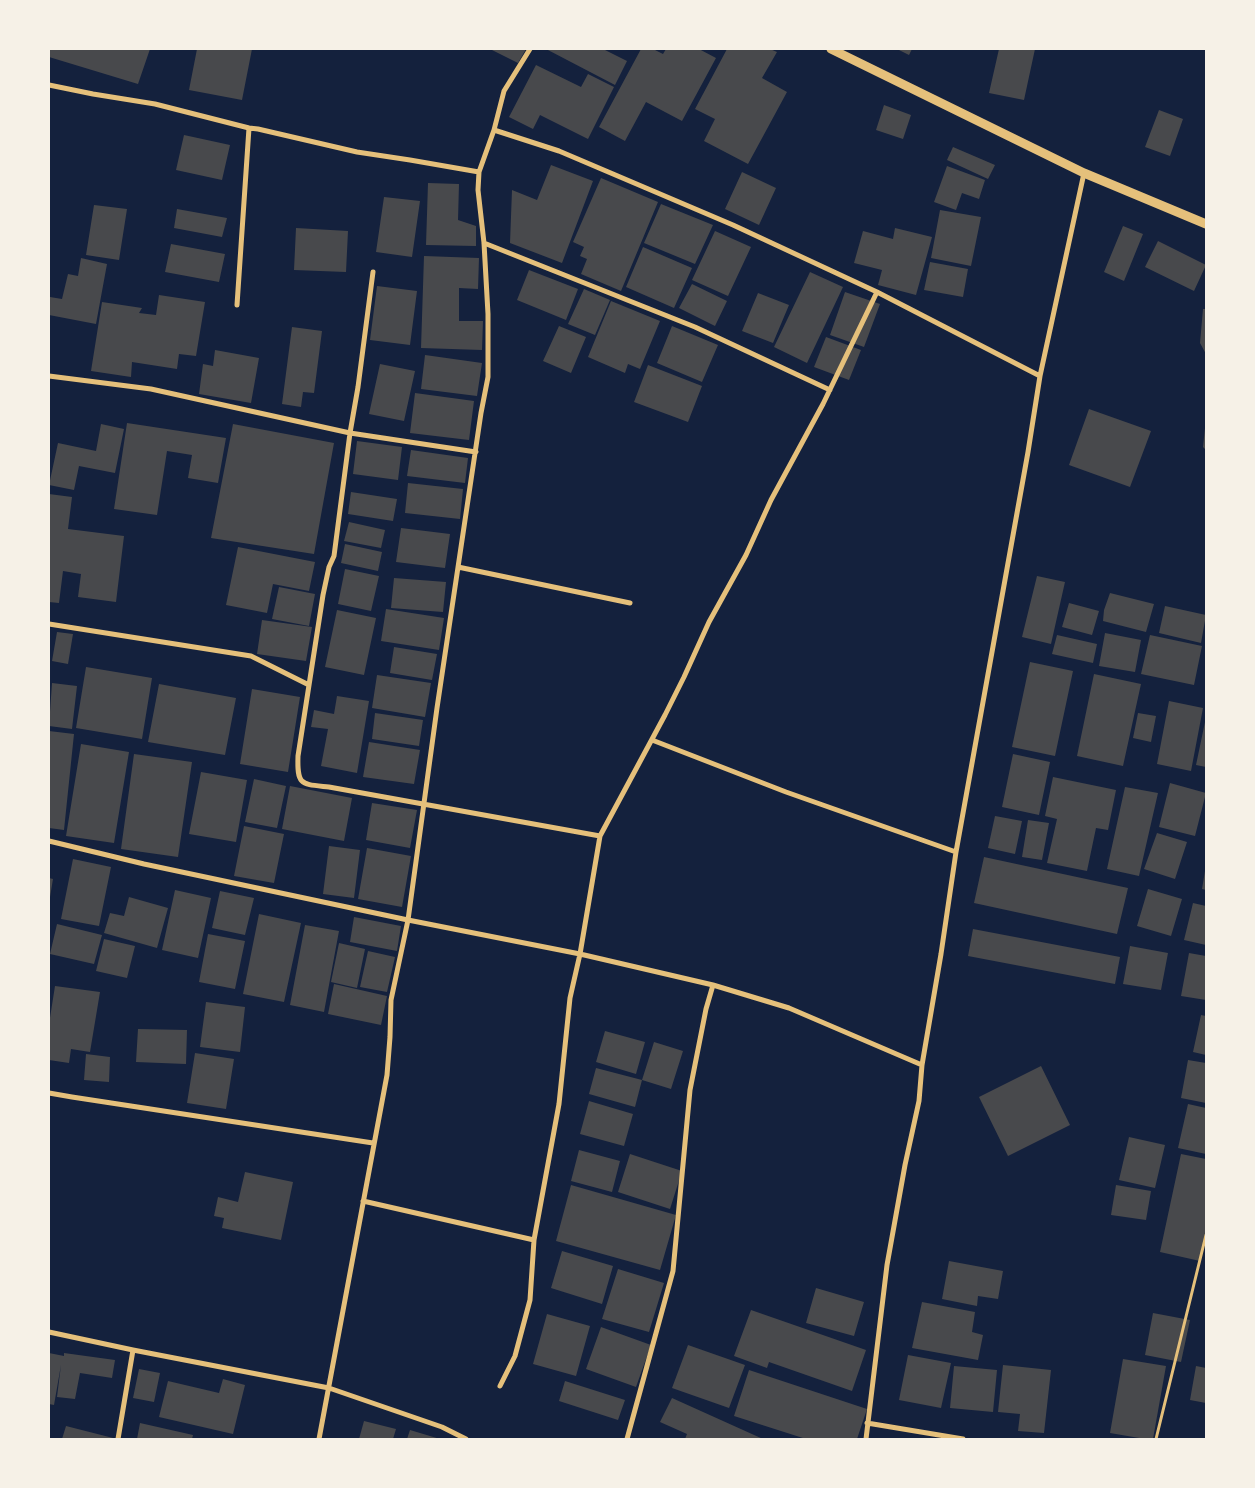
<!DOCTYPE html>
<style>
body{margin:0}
#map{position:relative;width:1255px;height:1488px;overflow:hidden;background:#14213d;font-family:"Archivo Narrow",sans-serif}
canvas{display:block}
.frame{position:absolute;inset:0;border:50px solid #f6f1e7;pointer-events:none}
</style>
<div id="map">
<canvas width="1255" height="1488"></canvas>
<div class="frame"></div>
</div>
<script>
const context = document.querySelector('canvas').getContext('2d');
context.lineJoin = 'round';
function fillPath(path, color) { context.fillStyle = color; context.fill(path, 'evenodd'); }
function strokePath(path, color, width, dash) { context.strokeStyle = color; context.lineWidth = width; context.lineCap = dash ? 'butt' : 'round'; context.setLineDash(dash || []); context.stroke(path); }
const building = new Path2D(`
 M49 49H150L138 84 49 57Z
 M197 49H252L242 100 189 90Z
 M490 49H526L518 63Z
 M546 49H603L627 61 615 85Z
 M641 49H653L663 54 666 49H699L716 58 682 121 646 102 625 141 599 127Z
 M727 49H770L777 52 762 78 787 92 748 164 704 141 715 119 695 109Z
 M897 49H912L909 55Z
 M999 49H1035L1024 100 989 93Z
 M536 65 581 87 588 74 614 87 588 139 540 115 533 129 509 117Z
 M884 105 911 115 903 139 876 130Z
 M1159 110 1183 119 1170 156 1145 147Z
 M184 135 230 145 222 180 176 170Z
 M953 147 995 165 988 179 947 160Z
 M551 165 593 181 562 263 510 243 512 190 537 200Z
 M947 166 985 180 979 199 962 193 956 210 934 202Z
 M742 172 776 188 759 225 725 209Z
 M601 178 658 202 621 291 581 274 587 259 580 256 584 247 573 242Z
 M428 183 459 184 458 220 476 226V246L426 245Z
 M384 197 420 201 412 257 376 252Z
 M661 204 713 225 695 264 644 243Z
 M94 205 127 209 119 260 86 255Z
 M177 209 227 218 222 237 174 228Z
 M940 210 981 217 971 266 931 258Z
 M1123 226 1143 234 1124 281 1104 272Z
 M296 228 348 231 346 272 294 270Z
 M895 228 932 237 916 295 878 285 882 270 854 263 863 231 893 239Z
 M715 231 751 247 728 296 692 280Z
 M1158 241 1206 265 1194 291 1145 267Z
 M171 244 225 254 219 282 165 272Z
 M643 247 692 268 674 308 626 287Z
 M424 256 479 258 478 289 459 288V321H483L482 350 421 348Z
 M81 258 107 264 96 324 49 315 50 297 62 299 68 274 78 276Z
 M930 262 968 269 963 297 924 290Z
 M529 270 578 289 566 320 517 300Z
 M810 272 843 287 807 363 774 347Z
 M692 284 727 301 715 326 679 308Z
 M377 286 417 291 410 345 370 340Z
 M584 289 610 300 595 335 568 324Z
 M845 292 880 304 864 347 830 335Z
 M758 293 789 305 773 343 742 331Z
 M159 295 205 302 196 356 179 354 177 369 132 362 131 377 91 371 102 302 142 308 139 313 156 315Z
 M611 301 660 321 640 369 628 364 625 373 588 357Z
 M1203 309H1206V354L1200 343Z
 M559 326 586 337 571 373 543 361Z
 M672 326 718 345 702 382 657 363Z
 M292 327 322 331 314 393 303 392 301 407 282 404Z
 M826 337 861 350 849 380 814 367Z
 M215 350 259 358 251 403 199 394 203 364 213 366Z
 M425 355 482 363 477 396 421 389Z
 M380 364 415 371 404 421 369 414Z
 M648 365 702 386 688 422 634 402Z
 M415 393 474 401 469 440 410 433Z
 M1089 409 1151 431 1130 487 1069 465Z
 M127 423 226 438 218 483 188 478 192 455 167 451 157 515 114 509Z
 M101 424 124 429 115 473 79 466 74 490 49 485 58 443 96 451Z
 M233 424 334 443 314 554 211 538Z
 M1205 428H1206V450L1203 447Z
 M357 441 402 447 398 480 353 474Z
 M411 450 468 458 465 483 407 476Z
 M408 483 463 489 460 519 405 513Z
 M351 492 397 499 393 521 348 514Z
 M49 494 72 497 68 529 124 536 116 602 78 597 81 574 63 571 59 603 49 602Z
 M349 522 385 530 381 548 344 541Z
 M401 528 450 534 445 568 396 562Z
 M345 544 382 552 378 571 341 563Z
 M238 547 315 562 309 591 273 584 267 613 226 605Z
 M345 569 379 576 371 611 338 604Z
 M1037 576 1065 582 1051 644 1022 637Z
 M394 578 446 582 443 612 391 608Z
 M279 587 315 594 309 626 272 619Z
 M1110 593 1154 604 1146 632 1103 621 1104 610Z
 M1069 603 1099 611 1092 635 1062 627Z
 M1165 606 1206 615 1201 643 1159 633Z
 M386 609 444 618 439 650 381 641Z
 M337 610 376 618 364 675 325 667Z
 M262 620 312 627 306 661 257 654Z
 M57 632 73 634 68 664 52 661Z
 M1105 633 1141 640 1135 672 1099 666Z
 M1057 635 1097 644 1093 663 1052 654Z
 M1150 635 1202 646 1194 685 1141 674Z
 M394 647 437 654 432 680 390 673Z
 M1030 662 1073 671 1055 756 1012 747Z
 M86 667 152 678 142 739 76 728Z
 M1094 674 1141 684 1123 766 1077 756Z
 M377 675 431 683 425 717 372 708Z
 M52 683 77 686 72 729 49 726Z
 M159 684 236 698 225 755 148 742Z
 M252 689 300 697 288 772 240 764Z
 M337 696 369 701 357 773 321 766 328 729 311 727 314 710 334 714Z
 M1169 701 1203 708 1191 771 1157 764Z
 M375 713 423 720 419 746 372 739Z
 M1138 713 1156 716 1151 742 1133 738Z
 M1205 722 1206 723V767L1196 765Z
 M49 731 74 734 64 830 49 828Z
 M369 742 420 750 414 784 363 777Z
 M81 744 129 752 114 843 66 836Z
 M134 754 192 762 178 857 121 849Z
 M1013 754 1050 762 1039 815 1002 807Z
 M201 772 247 780 236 842 189 834Z
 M1053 777 1116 790 1108 830 1096 828 1087 871 1047 863 1057 819 1045 816Z
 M254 779 286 786 277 828 245 822Z
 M1170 783 1206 793 1195 836 1159 827Z
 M290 786 352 798 344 841 282 829Z
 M1125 787 1158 793 1139 876 1107 869Z
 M372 803 417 810 410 848 366 840Z
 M995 816 1022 821 1015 854 988 848Z
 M1028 820 1049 823 1042 860 1022 857Z
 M244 826 284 834 274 883 234 876Z
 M1157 833 1187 842 1175 879 1144 869Z
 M329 846 360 850 354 898 323 894Z
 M367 848 411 856 402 907 358 899Z
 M984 857 1128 888 1117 934 974 903Z
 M73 859 111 867 99 926 61 919Z
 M1205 871 1206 872V890L1202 889Z
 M49 878 53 879 50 897H49Z
 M1148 889 1182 899 1171 936 1137 926Z
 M175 890 211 898 198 958 162 950Z
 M220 891 254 898 245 935 212 928Z
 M129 897 168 908 157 948 104 933 110 913 124 916Z
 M1193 903 1206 906V945L1184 940Z
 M259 914 301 923 284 1002 243 994Z
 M354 917 401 926 397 951 350 942Z
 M57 924 102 935 94 964 50 954Z
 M305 925 339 931 324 1012 290 1005Z
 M973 929 1120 957 1115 984 968 956Z
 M208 934 245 941 235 989 199 982Z
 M104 939 135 946 127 978 96 971Z
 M339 943 365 949 357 988 331 982Z
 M1130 946 1168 953 1161 990 1123 984Z
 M368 951 395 957 387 992 360 987Z
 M1189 953 1206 956V1000L1181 996Z
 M334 984 387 996 381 1025 328 1014Z
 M55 986 100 992 90 1052 71 1049 69 1063 49 1060V1024Z
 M206 1002 245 1007 240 1052 200 1047Z
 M1201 1015 1206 1016V1055L1193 1052Z
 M138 1029 187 1030 186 1064 136 1062Z
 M605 1031 645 1042 636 1074 596 1062Z
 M654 1042 683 1051 671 1089 642 1080Z
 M195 1053 234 1059 226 1109 187 1103Z
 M86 1054 110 1057 109 1082 84 1080Z
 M1188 1060 1206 1063V1103L1181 1098Z
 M1041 1066 1070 1125 1008 1156 979 1097Z
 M596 1068 642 1080 635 1107 589 1094Z
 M589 1101 633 1114 624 1146 580 1134Z
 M1188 1104 1206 1108V1154L1178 1148Z
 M1129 1137 1165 1145 1155 1188 1119 1180Z
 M579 1150 620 1161 612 1192 571 1181Z
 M630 1154 682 1171 670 1209 618 1192Z
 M1181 1154 1206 1159V1235L1200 1261 1160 1252Z
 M245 1172 293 1182 281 1240 222 1228 224 1218 214 1216 218 1197 238 1202Z
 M571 1185 676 1215 660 1270 556 1241Z
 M1116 1185 1151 1191 1146 1220 1111 1215Z
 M562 1251 613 1266 602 1304 551 1288Z
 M949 1261 1003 1271 998 1299 978 1296 977 1306 942 1299Z
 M618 1269 664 1283 649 1332 602 1319Z
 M816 1288 864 1302 854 1336 806 1323Z
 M922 1302 975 1312 972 1332 983 1335 978 1360 912 1348Z
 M751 1310 866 1350 852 1391 769 1362 767 1368 734 1356Z
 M1153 1313 1190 1320 1181 1362 1145 1355Z
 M547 1314 590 1326 576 1376 533 1364Z
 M601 1327 651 1345 636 1387 586 1369Z
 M688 1345 745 1365 729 1408 672 1388Z
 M49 1353 64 1356V1353L115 1360 112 1378 80 1373 75 1399 57 1397 61 1365 54 1405 49 1404Z
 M908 1355 951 1363 941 1408 899 1400Z
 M1123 1359 1166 1366 1153 1439H1145L1110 1433Z
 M1003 1365 1051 1370 1044 1433 1018 1431 1020 1414 998 1412Z
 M954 1366 997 1370 993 1412 950 1408Z
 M1196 1366 1206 1368V1403L1190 1400Z
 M139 1369 160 1373 154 1402 133 1398Z
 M749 1370 867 1409 857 1439H806L734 1416Z
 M223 1379 245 1385 233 1434 159 1417 168 1381 219 1393Z
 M565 1381 625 1400 618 1420 559 1401Z
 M672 1398 763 1439H685L687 1434 660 1422Z
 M364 1421 396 1429 393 1439H359Z
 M140 1423 193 1435 192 1439H137Z
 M66 1426 117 1439H62Z
 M410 1430 440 1439H407Z`);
const path = new Path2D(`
 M1156 1439 1206 1235`);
const minor = new Path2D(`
 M49 85 93 94 155 104 249 128 258 129 357 152 410 160 479 172
 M494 130 559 151 733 225 877 292 1040 376
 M484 243 695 327 830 390
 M373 272 358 387 350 433 334 556 329 567 323 595 298 756C297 786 301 784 329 787L600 836
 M237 305 249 128
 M49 376 151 389 350 433 476 452
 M458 567 630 603
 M49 624 251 656 309 685
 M652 740 786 792 956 852
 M49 841 144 864 408 920 580 954 713 985 789 1008 922 1065
 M49 1093 72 1097 373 1143
 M363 1201 534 1240
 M49 1332 133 1350 329 1388 442 1427 466 1439
 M500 1386 515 1356 530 1300 534 1240 559 1104 570 998 580 954 600 836 665 715 684 677 709 622 746 555 771 500 823 404 877 292
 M867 1423 963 1439
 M118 1439 133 1350
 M319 1439 387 1075 390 1037 391 1000 408 920 437 708 481 413 488 377V314L484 243 478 190 479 172 494 130 504 91 530 49
 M627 1439 673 1271 690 1090 706 1009 713 985
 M866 1439 887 1265 905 1165 919 1101 922 1065 941 954 956 852 1028 452 1040 376 1084 173`);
const tertiary = new Path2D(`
 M831 49 1084 173 1206 224`);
fillPath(building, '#48494c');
strokePath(path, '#e5c07b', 3);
strokePath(minor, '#e5c07b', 5);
strokePath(tertiary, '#e5c07b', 9);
</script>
